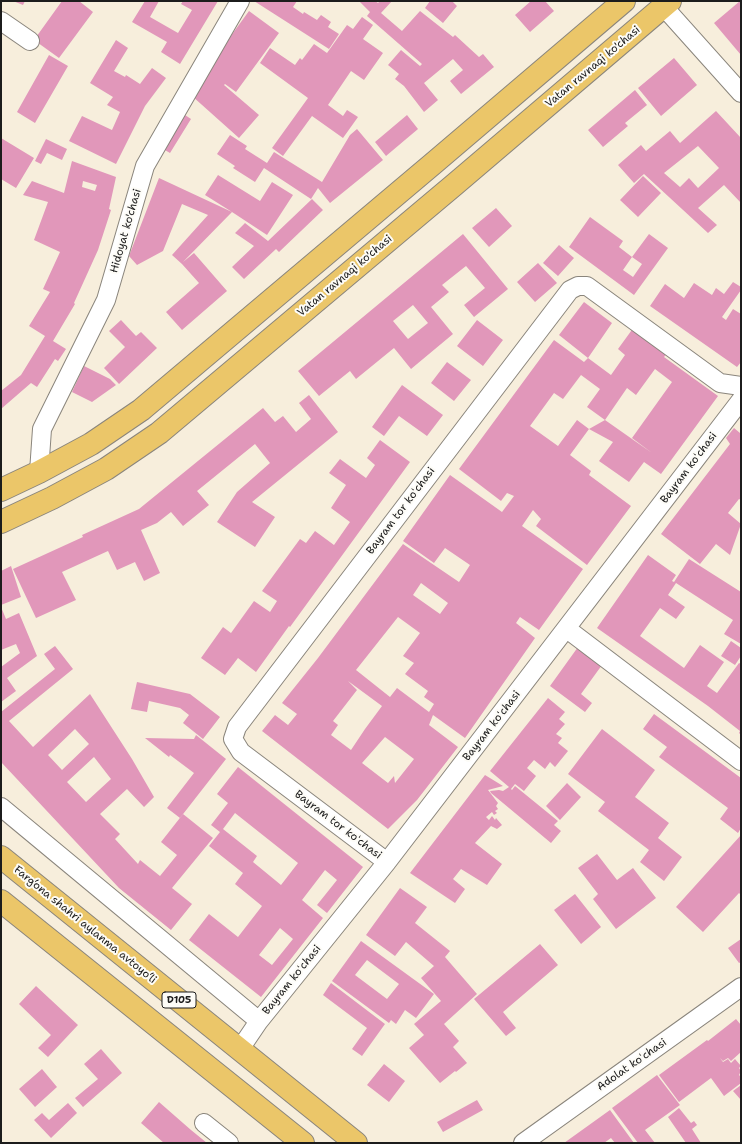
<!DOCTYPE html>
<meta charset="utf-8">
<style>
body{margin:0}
#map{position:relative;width:742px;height:1144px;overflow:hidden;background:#f7eedc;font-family:"Shantell Sans",sans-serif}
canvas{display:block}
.frame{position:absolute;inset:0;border:2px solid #1c1c1c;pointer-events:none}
</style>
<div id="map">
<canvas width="742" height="1144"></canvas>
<div class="frame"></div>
</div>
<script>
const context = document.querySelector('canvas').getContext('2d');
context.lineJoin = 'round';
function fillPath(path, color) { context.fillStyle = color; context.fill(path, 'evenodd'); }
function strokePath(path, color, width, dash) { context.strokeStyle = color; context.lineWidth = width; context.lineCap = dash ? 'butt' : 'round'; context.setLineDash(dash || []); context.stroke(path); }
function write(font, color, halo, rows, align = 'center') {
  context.font = font + ' "Shantell Sans",sans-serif'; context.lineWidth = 4; context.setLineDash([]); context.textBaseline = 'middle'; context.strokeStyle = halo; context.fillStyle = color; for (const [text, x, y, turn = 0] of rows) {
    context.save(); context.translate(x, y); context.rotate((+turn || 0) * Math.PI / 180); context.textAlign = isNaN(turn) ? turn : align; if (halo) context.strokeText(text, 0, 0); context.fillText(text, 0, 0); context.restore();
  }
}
const building = new Path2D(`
 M13 1H25L23 5Z
 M62 1H79L93 12 59 58 34 40Z
 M145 1H159L150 17 178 33 192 10 181 4 183 1H218L180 64 161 52 167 42 132 22Z
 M254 1H297L293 7 303 14 304 12 317 20 321 15 331 22 328 27 339 34 329 49Z
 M359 1H375L378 3 380 1H392L381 13 402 31 420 11 453 37 455 35 479 57 483 54 494 67 461 94 450 81 463 70 453 59 424 83 438 100 424 112 404 86 395 79 399 74 388 65 401 50 420 66 422 64 367 16 370 12Z
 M430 1H452L457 6 443 23 425 8Z
 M531 1H545L554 11 530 32 515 15Z
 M740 1H741V55L714 23Z
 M249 11 279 33 236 92 225 84 224 85 259 115 239 138 192 96 209 73 206 70Z
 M362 17 373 25 363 39 383 53 364 80 351 71 328 105 343 116 347 110 358 117 343 138 312 116 283 156 272 148 308 98 260 63 270 48 295 65 300 58 302 60 314 44 327 53 347 25 353 29Z
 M116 40 128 48 114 71 125 77 126 75 140 84 152 68 166 78 145 106 116 164 69 141 82 116 112 130 120 112 107 105 113 97 90 83Z
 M49 55 68 66 35 123 17 112Z
 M674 58 697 85 661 116 638 88Z
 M635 90 647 105 625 123 628 126 603 147 588 130Z
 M179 111 191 119 170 153 158 146Z
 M716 111 741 138V203L724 185 698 208 717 225 708 233 644 174 634 183 618 165 641 145 646 151 670 131 680 143ZM698 146 719 168 698 188 689 178 680 187 664 173Z
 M407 115 418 129 386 156 375 142Z
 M357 129 383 160 330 203 318 188 311 199 264 168 255 182 233 168 235 166 217 154 230 135 247 146 245 149 267 163 274 152 322 182 350 135Z
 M1 138 34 158 16 188 1 179Z
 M46 139 67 149 62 160 47 153 41 164 35 161Z
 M72 161 116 177 109 209 111 210 98 250 74 303 75 304 53 341 66 349 58 361 55 359 37 387 31 383 1 409V391L21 375 45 336 29 326 50 292 43 289 60 252 34 240 48 202 23 195 32 181 64 193ZM83 181 97 185 95 191 82 187Z
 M218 175 260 201 272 182 293 195 267 235 232 212 183 262 194 253 227 291 182 330 166 312 199 283 182 264 172 255 208 215 182 204 163 251 137 265 129 256 159 178 232 212 205 195Z
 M643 176 661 193 638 217 620 200Z
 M312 199 323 210 279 252 276 249 244 279 232 267 254 246 235 233 245 223 268 241Z
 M496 208 512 226 489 247 472 228Z
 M590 217 623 241 619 247 632 257 623 270 633 277 642 264 632 257 649 234 668 248 634 295 569 247Z
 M463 234 508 289 474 317 464 305 485 288 466 266 442 285 449 292 431 307 453 334 411 369 394 348 356 379 350 371 319 396 298 371ZM413 305 428 323 408 339 393 321Z
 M559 245 574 258 558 276 543 263Z
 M538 263 557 283 535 302 517 282Z
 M733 282 741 287V290L722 317 726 320 733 309 741 314V362L737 367 650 306 665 284 684 298 694 283 712 295 716 288 724 294Z
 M584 302 612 323 588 358 559 335Z
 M121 320 136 336 141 332 157 348 119 384 104 368 125 347 109 331Z
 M477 320 503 340 483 366 457 346Z
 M634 327 668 352 664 357 718 396 661 474 644 462 629 482 599 461 613 442 589 429 570 455 591 471 589 475 631 506 587 565 536 526 541 519 533 510 522 526 583 569 539 630 520 617 516 623 535 638 465 738 433 715 429 725 458 747 417 800 388 829 262 731 275 715 288 725 297 714 282 703 318 658 403 544 459 582 470 565 445 548 434 563 403 541 450 475 502 512 514 496 507 493 501 501 459 469 554 340 584 362 588 358 611 375 625 355 618 349ZM655 369 672 382 632 438 652 453 605 420 589 429 577 420 558 446 530 426 554 393 563 399 581 375 600 389 587 407 605 420 627 388 636 395ZM421 583 448 603 440 614 413 595ZM398 617 420 633 403 656 414 663 405 674 428 691 424 697 434 704 429 712 397 688 390 697 356 670ZM348 681 382 706 365 729 351 750 331 735 338 725 333 721 357 690ZM385 737 414 759 395 783 394 776 388 783 362 763Z
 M447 362 471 380 454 401 431 383Z
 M84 366 110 379 116 385 92 402 72 392Z
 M402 385 443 415 427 436 399 416 384 436 372 427Z
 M309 395 338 432 252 502 275 517 255 547 217 522 237 492 270 463 255 444 197 491 209 505 183 526 171 512 157 523 141 530 160 573 144 581 135 562 117 570 108 551 62 572 76 600 36 618 13 569 83 537 82 535 139 509 263 408 275 422 283 416 296 432 311 419 299 403Z
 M734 428 740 433 741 432V500L739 499 728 513 741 524 730 555 716 544 700 564 661 534 730 444 726 438Z
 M380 440 410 462 290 627 289 626 256 672 238 658 225 675 201 658 223 627 231 633 254 601 270 612 277 601 262 591 300 539 306 543 315 531 334 545 350 522 331 508 346 485 329 473 340 459 366 478 375 465 367 458Z
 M648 555 676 575 672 581 674 582 689 559 741 592V644L724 634 733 620 676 583 668 595 685 607 676 619 660 608 640 636 684 668 700 645 724 662 707 686 717 693 739 663 741 664V735L739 733 740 731 708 706 597 628Z
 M11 566 21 597 1 605V571Z
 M1 607 6 619 19 613 37 656 7 678 16 691 1 702V667L20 653 16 644 1 650Z
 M731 641 741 648V656L735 665 721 656Z
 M55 646 73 669 9 721 33 747 90 694 132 759 154 797 144 807 127 789 100 814 120 834 115 839 138 864 140 860 160 876 177 855 161 842 183 814 213 838 172 888 192 904 171 930 119 888 1 762V712L55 669 44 654ZM75 729 89 744 62 770 48 755ZM94 757 111 779 86 802 67 782Z
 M578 647 602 665 581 694 592 703 585 712 550 686Z
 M137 682 190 694 220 717 203 739 183 723 189 715 180 708 149 701 147 712 131 709Z
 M548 698 565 712 559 719 565 724 556 734 562 738 558 743 568 751 555 767 550 762 545 769 534 760 527 768 536 776 524 791 515 784 511 789 512 790 515 786 558 821 554 825 561 831 551 843 491 793 490 791 499 790 503 791 509 787 490 771Z
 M654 714 741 778V828L738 833 720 819 728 808 659 757 667 747 643 729Z
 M602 729 655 770 635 797 669 823 658 838 682 857 664 881 640 862 649 850 598 811 605 802 568 774Z
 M196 735 226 759 180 818 167 808 194 773 170 755 169 757 145 738 194 739Z
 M238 767 363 867 327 913 317 905 337 880 325 870 302 900 323 918 261 997 189 940 209 914 238 937 262 906 235 884 243 873 209 846 220 832 211 825 228 803 217 794ZM235 813 298 863 281 885 253 862 257 856 223 829ZM280 928 293 939 272 965 259 955Z
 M485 775 503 786 488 790 498 803 496 806 498 809 495 811 497 813 494 815 492 812 486 817 489 820 492 816 495 820 496 818 502 825 497 829 491 826 475 843 502 864 487 885 461 869 453 879 465 889 455 903 410 873Z
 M567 783 581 797 560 820 546 806Z
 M741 835V895L739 893 703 932 676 907Z
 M597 854 617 880 633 868 656 898 616 929 593 899 598 894 578 868Z
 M400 888 427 907 415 923 450 951 445 957 477 994 444 1024 459 1041 453 1047 467 1063 456 1072 455 1071 440 1083 409 1048 424 1035 414 1024 441 1001 421 978 434 966 406 942 395 956 366 935Z
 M575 894 601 927 581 944 554 910Z
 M741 939V962L739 963 728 948Z
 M361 941 434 994 416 1018 405 1010 396 1024 391 1020 389 1023 332 981ZM367 960 399 984 387 999 355 975Z
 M540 944 558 965 503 1012 516 1028 506 1036 474 999Z
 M331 983 385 1024 362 1056 352 1049 367 1028 323 995Z
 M36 986 78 1025 48 1057 38 1048 51 1035 19 1004Z
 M736 1019 741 1025V1052L731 1061 728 1058 723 1061 720 1058 723 1062 728 1059 731 1063 735 1059 741 1066 739 1068 741 1071 739 1075 741 1077V1083L724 1096 711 1078 679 1102 659 1075 707 1040 708 1041Z
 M101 1049 122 1073 83 1107 75 1098 98 1079 84 1064Z
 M384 1064 405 1081 389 1102 367 1085Z
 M42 1069 57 1087 35 1107 19 1089Z
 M657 1075 680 1105 645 1130 655 1143H638L612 1108Z
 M741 1085V1100L733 1091Z
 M477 1100 483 1110 443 1132 437 1122Z
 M159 1102 191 1130 207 1143H164L141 1123Z
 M68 1103 77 1113 51 1138 34 1120 42 1113 49 1120Z
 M679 1108 691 1123 694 1121 697 1125 692 1129 701 1143H686L668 1117Z
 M610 1110 634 1143H615L611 1138 604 1143H564Z`);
const minor = new Path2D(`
 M663 6 741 93
 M1 21 30 41
 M39 472 42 429 106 300 145 166 240 1
 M567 629 741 761
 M1 807 259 1021
 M387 862 241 752 233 739 237 727 570 290 578 286H587L720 383 741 386
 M240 1049 259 1021 387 862 741 400
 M204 1123 229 1143
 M523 1143 741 987`);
const major = new Path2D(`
 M1 490 39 472 91 444 141 410 435 162 624 1
 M1 522 52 498 106 469 159 433 454 185 670 1`);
const highway = new Path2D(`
 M1 857 356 1143
 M1 901 303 1143`);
const shields = [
 [179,1000,34]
];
const shieldNames = [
 ["D105",179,1000]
];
const streetNames = [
 ["Vatan ravnaqi ko'chasi",593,67,-40],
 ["Hidoyat ko'chasi",126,231,-74],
 ["Vatan ravnaqi ko'chasi",345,276,-40],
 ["Bayram koʻchasi",689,468,-53],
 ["Bayram tor koʻchasi",401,511,-53],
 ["Bayram koʻchasi",492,726,-52],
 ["Bayram tor koʻchasi",338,825,37],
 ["Farg‘ona shahri aylanma avtoyo‘li",85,925,39],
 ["Bayram koʻchasi",292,980,-51],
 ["Adolat koʻchasi",632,1065,-35]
];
fillPath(building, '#e197ba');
strokePath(minor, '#8a857c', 20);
strokePath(major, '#8a857c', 24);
strokePath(highway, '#8a857c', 24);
strokePath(minor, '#fff', 18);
strokePath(major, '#ebc669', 22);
strokePath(highway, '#ebc669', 22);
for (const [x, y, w] of shields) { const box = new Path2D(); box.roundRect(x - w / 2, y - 8, w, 16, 3); context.fillStyle = '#fdfcf7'; context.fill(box); strokePath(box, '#1c1c1c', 1); }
write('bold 10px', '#1c1c1c', null, shieldNames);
write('11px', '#1c1c1c', '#fdfcf7', streetNames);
</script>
